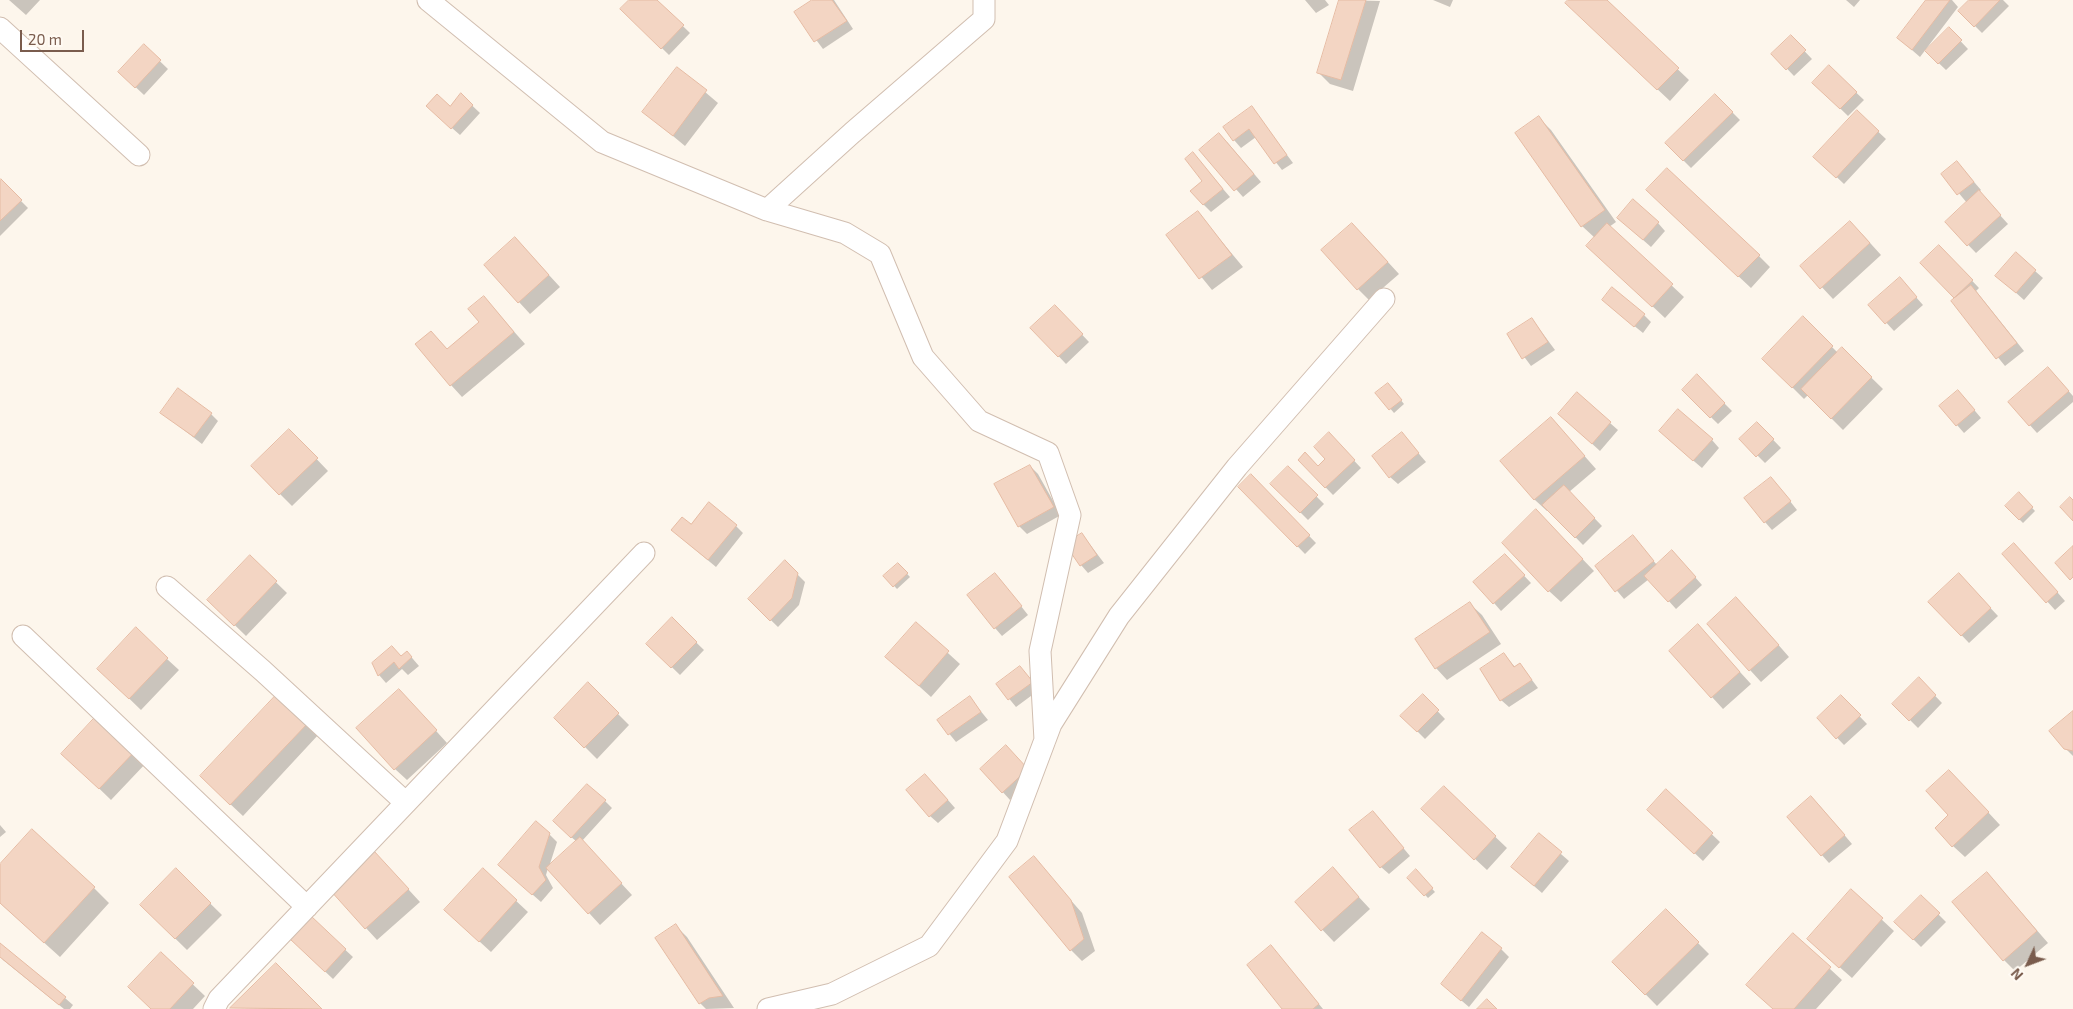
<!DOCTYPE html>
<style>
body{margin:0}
#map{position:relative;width:2073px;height:1009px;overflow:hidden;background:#fdf6ec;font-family:"Exo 2",sans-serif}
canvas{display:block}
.north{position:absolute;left:2003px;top:939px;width:50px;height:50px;-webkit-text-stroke:4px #fffaf3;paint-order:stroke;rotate:227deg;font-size:14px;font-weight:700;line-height:20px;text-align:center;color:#7a5c4d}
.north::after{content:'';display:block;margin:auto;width:18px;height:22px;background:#7a5c4d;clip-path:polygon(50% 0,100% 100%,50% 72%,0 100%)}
.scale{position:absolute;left:20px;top:30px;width:64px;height:22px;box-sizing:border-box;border:2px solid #7a5c4d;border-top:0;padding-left:6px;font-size:15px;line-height:18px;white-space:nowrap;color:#7a5c4d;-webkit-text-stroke:4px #fffaf3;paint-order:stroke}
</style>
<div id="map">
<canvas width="2073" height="1009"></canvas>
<div class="north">N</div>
<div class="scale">20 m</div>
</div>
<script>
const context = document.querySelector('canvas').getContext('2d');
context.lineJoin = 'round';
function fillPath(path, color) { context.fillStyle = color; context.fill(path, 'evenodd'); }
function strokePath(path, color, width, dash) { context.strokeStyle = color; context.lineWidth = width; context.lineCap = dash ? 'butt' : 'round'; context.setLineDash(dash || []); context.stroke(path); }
const shadow = new Path2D(`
 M9 0H40L26 15Z
 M631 0H656L690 33 669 55 622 9Z
 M815 0H834L853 29 823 49 796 13Z
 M1305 0H1325L1329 5 1316 13Z
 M1340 0 1380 1 1353 91 1330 84 1318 72Z
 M1433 0H1453L1450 7Z
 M1569 0H1605L1689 80 1670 101 1578 15Z
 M1846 0H1860L1854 7Z
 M1928 0H1952L1958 7 1920 57 1898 38Z
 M1971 0H2003L2009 6 1982 33 1960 11Z
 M1949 29 1968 49 1946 70 1926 51Z
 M1791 37 1812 59 1794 76 1773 54Z
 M144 46 168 69 144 95 127 79Z
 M1829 67 1864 100 1848 116 1814 83Z
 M678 69 718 103 685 146 644 112Z
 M461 95 480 113 460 135 436 114 450 108Z
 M1715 95 1740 120 1691 168 1666 143Z
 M1252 108 1293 163 1282 170 1256 137 1241 148 1234 140Z
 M1857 112 1886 139 1844 184 1823 164Z
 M1539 118 1551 130 1616 222 1609 227 1684 297 1665 318 1600 257 1595 238 1582 226Z
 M1227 142 1261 182 1243 197 1201 150Z
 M1193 154 1230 197 1211 212 1203 204 1204 181Z
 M1957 162 1981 190 1979 192 2008 224 1976 253 1946 222 1967 203 1943 174Z
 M1 181 28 208 0 236V182Z
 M1659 202 1759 256 1770 267 1751 288Z
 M1198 213 1243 267 1212 290 1168 236Z
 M1658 223 1665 231 1651 247 1626 225Z
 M1862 234 1881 255 1833 299 1802 266Z
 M1364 236 1399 274 1369 300 1358 289Z
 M515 238 560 287 530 314 485 265Z
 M1939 246 1979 288 1976 291 2024 351 2005 366 1952 301 1956 298 1922 263Z
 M2035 271 2043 278 2024 300 2005 283Z
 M1907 287 1923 305 1894 331 1870 305Z
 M1055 306 1089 342 1066 364 1032 328Z
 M1611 307 1644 315 1651 322 1643 333Z
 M495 310 525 344 462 397 451 385 431 332 448 350Z
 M1803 318 1838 353 1842 349 1883 389 1843 430 1808 395 1804 399 1764 359Z
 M1532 319 1555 350 1531 366 1508 335Z
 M2048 368 2073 396V402L2037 433 2009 402Z
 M1697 376 1732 411 1718 424 1683 390Z
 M1391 388 1404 404 1394 413 1377 393Z
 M1965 399 1981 418 1964 433 1957 425Z
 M162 413 211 414 218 421 202 444Z
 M1551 418 1596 469 1569 492 1602 526 1583 545 1549 510 1547 511 1535 500 1502 461Z
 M1567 421 1610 423 1618 430 1600 451Z
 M1757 423 1781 448 1765 463 1741 439Z
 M289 430 328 471 292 506 252 466Z
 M1329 434 1361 468 1333 495 1299 460 1318 467 1327 459Z
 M1402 434 1426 462 1398 484 1390 477Z
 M1668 439 1712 440 1719 448 1702 468Z
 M1030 466 1038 474 1061 515 1027 534 1019 526 996 485Z
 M1288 468 1324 504 1308 520 1272 484Z
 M1251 476 1316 543 1305 554 1240 487Z
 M1778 486 1797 510 1772 530 1765 522Z
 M2019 494 2035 511 2023 523 2006 506Z
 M1548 523 1594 571 1561 602 1549 591Z
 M691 526H736L743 533 716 567 680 537Z
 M1082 534 1104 563 1088 573 1081 565Z
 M1633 537 1657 565 1679 559 1702 585 1676 609 1649 579 1624 599 1596 566Z
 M2022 552 2065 601 2055 610 2004 554Z
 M250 557 287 593 246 636 209 600Z
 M785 562 805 582 799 605 778 627 749 599Z
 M1512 563 1531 583 1501 611 1494 603Z
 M898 564 910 577 897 589 885 576Z
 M1002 582 1028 615 1002 636 995 628Z
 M1966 582 1998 616 1969 643 1930 602Z
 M1470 604 1482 615 1501 644 1447 680 1436 668Z
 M1748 610 1789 657 1761 682 1708 624Z
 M672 619 704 650 680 675 648 644Z
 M916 624 960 664 931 697 899 668Z
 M1698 626 1751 684 1723 709 1712 697Z
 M407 652 419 666 408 675 402 669 386 683 379 675 374 664 401 657Z
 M1504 654 1515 667 1520 664 1538 688 1509 707 1501 700Z
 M167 659 179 670 141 710 110 680Z
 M1020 667 1039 690 1016 707 997 684Z
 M1919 679 1942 703 1918 728 1894 704Z
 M588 684 629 725 597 759 556 718Z
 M278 695 319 734 243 816 213 788Z
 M1423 696 1445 719 1425 739 1402 716Z
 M1841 697 1867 724 1844 745 1818 718Z
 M970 698 988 720 956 742 938 720Z
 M410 702 447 743 407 780 395 769Z
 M2073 712V756L2065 748Z
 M100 714 148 761 111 800 75 765Z
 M982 769 1034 777 1010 800Z
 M933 783 955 808 938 823 930 816Z
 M1961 783 2000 825 1965 857 1953 846 1950 815Z
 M1444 788 1507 848 1487 870 1434 821Z
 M1666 791 1720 842 1703 861 1656 817Z
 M605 801 612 808 582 841 632 895 600 925 548 868 546 875 553 888 541 902 499 865 549 834 557 842 549 867 577 842 562 829Z
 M1819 805 1852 844 1829 863 1788 817Z
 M1380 820 1410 856 1389 874 1381 867Z
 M0 825 6 832 0 837Z
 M1539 835 1569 861 1542 893 1512 867Z
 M374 852 420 902 377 940 366 928Z
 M1034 858 1082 913 1095 951 1082 961 1071 950Z
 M0 866 94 888 109 903 60 957 0 903Z
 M176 870 222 915 187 950 141 905Z
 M483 870 528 912 491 952 457 921Z
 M1416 871 1435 892 1428 898 1409 878Z
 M1987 873 2048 943 2015 971 2004 960Z
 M1344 881 1370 909 1334 942 1296 902Z
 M1851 891 1894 931 1852 978 1820 950Z
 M1921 897 1946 922 1921 947 1896 922Z
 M1666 911 1709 954 1657 1006 1614 962Z
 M311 918 353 957 333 979 299 947Z
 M676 926 687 937 734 1008 706 1009 700 1003 657 938Z
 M1793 935 1842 980 1816 1009H1774Z
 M0 945 65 998 73 1005 70 1009H64L3 960 0 956Z
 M1271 947 1282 959 1323 1009H1284Z
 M1501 949 1509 957 1469 1007 1442 984Z
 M161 954 205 996 193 1009H152Z
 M276 965 320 1009 232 1008Z`);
const building = new Path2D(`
 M629 0H657L684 25 661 49 620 9Z
 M812 0H832L847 21 814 42 794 12Z
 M1339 0H1366L1341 80 1317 73Z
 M1568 0H1607L1679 68 1657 90 1565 3Z
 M1926 0H1950L1912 50 1897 38Z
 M1969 0H2000L1974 27 1958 11Z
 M1949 27 1962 40 1938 64 1925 51Z
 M1791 35 1806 50 1786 70 1771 54Z
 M144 44 161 60 135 88 118 72Z
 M1829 65 1857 92 1840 109 1812 83Z
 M677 67 707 90 673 136 642 112Z
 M461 93 473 105 451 129 426 106 437 94 450 106Z
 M1715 94 1733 112 1683 161 1665 143Z
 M1252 106 1287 155 1274 164 1249 129 1233 141 1223 127Z
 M1857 110 1879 131 1836 178 1813 157Z
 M1539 116 1605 210 1581 227 1515 133Z
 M1219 133 1254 174 1234 191 1199 150Z
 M1193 152 1223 189 1203 205 1190 191 1202 181 1185 159Z
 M1957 161 1974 182 1957 195 1941 174Z
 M1667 168 1760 255 1738 277 1646 190Z
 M1 179 22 200 0 221V180Z
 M1979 190 2001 215 1967 246 1945 222Z
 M1633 199 1659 222 1643 240 1617 218Z
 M1198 211 1232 255 1199 279 1166 235Z
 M1850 221 1870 243 1820 289 1800 266Z
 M1352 223 1388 262 1357 290 1321 250Z
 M1607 223 1673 284 1652 307 1586 246Z
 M515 237 549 275 518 303 484 265Z
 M1939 245 1973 280 1954 298 1920 263Z
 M2016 252 2036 270 2016 293 1995 276Z
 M1900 277 1917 297 1885 324 1868 305Z
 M1971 285 2017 343 1996 359 1951 301Z
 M1612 287 1645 314 1634 327 1602 300Z
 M484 296 514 332 450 386 415 344 431 331 447 349 479 322 468 309Z
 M1055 305 1083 334 1058 357 1030 328Z
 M1803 316 1833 346 1792 388 1762 359Z
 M1532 318 1548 342 1522 359 1507 334Z
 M1842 347 1872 377 1831 419 1801 389Z
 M2048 367 2069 391 2029 426 2008 402Z
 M1697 374 1725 403 1710 418 1682 390Z
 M1388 383 1402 400 1389 410 1375 393Z
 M178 388 212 413 194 437 160 413Z
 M1958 390 1975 410 1956 426 1939 406Z
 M1577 392 1611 422 1592 444 1558 414Z
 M1678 409 1713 439 1693 461 1659 431Z
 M1551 417 1585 456 1534 500 1500 461Z
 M1757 422 1774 439 1756 457 1739 439Z
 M289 429 318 458 279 495 251 466Z
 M1329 432 1355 460 1325 488 1298 460 1305 452 1318 466 1325 459 1314 447Z
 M1402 432 1419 453 1389 478 1372 456Z
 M1030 465 1054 507 1018 527 994 484Z
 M1288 466 1318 495 1300 513 1270 484Z
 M1251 474 1310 535 1297 547 1238 487Z
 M1771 477 1791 501 1764 523 1744 498Z
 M1564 485 1595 518 1575 538 1542 505Z
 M2019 492 2033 507 2019 520 2005 506Z
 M2070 497 2073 500V521L2060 507Z
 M709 502 737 525 708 560 671 530 682 517 691 524Z
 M1536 509 1583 559 1548 592 1502 543Z
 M1082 533 1097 555 1080 566 1065 544Z
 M1633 535 1654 561 1615 592 1595 566Z
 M2014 543 2058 592 2046 603 2002 554Z
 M2073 546V577L2070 580 2055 563Z
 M1672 550 1696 577 1668 602 1644 576Z
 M1505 554 1525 575 1493 604 1473 582Z
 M250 555 277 581 234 626 207 600Z
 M785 560 798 573 792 598 770 621 748 599Z
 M898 563 908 573 893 587 883 576Z
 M995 573 1022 606 994 629 967 595Z
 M1959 573 1991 608 1961 636 1928 602Z
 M1736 597 1779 645 1749 671 1707 624Z
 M1470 602 1490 632 1435 669 1415 639Z
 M672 617 697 642 671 668 646 644Z
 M916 622 949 651 919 686 885 657Z
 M1698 624 1740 672 1711 698 1669 651Z
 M136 627 168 658 129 699 97 669Z
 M392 646 401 656 407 651 412 657 399 669 394 662 378 676 372 663Z
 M1504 653 1514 667 1520 663 1532 680 1500 701 1480 669Z
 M1020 666 1033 682 1008 700 996 684Z
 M1919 677 1936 695 1909 721 1892 704Z
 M588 682 619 713 584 748 554 718Z
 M399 689 437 730 394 770 356 728Z
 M278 693 309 722 230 805 200 776Z
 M1423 694 1439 710 1417 732 1400 716Z
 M1841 695 1861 715 1836 739 1817 718Z
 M970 696 981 712 948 735 937 720Z
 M2073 711V751L2064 749 2049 731Z
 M100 712 138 748 99 789 61 754Z
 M1006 745 1028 769 1002 793 980 769Z
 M1949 770 1989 812 1952 847 1935 828 1948 815 1926 791Z
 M925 774 948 800 929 817 906 790Z
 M587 784 606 800 571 838 553 821Z
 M1444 786 1496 836 1474 860 1421 809Z
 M1666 789 1713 833 1694 854 1647 810Z
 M1811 796 1845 835 1821 856 1787 817Z
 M1373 811 1404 848 1380 868 1349 830Z
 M536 821 550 833 539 867 546 880 532 895 498 865Z
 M32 829 95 887 44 943 0 903V864Z
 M1539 833 1562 852 1534 886 1511 867Z
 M580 837 622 883 588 914 546 868Z
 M374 851 409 889 365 929 330 890Z
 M1034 856 1071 900 1084 939 1070 951 1009 877Z
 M1333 867 1359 897 1321 931 1295 902Z
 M176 868 211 903 175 939 140 905Z
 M483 868 517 900 479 942 444 910Z
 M1416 869 1433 888 1424 896 1407 878Z
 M1987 872 2037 931 2003 961 1952 902Z
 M1851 889 1883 918 1839 968 1807 939Z
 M1921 895 1940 913 1913 940 1894 922Z
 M1666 909 1699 942 1645 995 1612 962Z
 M311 916 346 949 325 972 290 939Z
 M676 924 723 996 709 998 699 1004 655 938Z
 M1482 932 1502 948 1461 1001 1441 984Z
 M1793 933 1831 967 1794 1009H1773L1746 985Z
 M0 943 66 997 59 1005 0 957Z
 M1271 945 1319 1004 1313 1009H1282L1247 965Z
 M161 952 194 983 170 1009H151L128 987Z
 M276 963 322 1009 230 1008Z
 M1487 999 1497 1009H1477Z`);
const minor = new Path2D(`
 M428 0 602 142 767 210 845 233 880 254 923 357 979 421 1048 453 1070 515 1040 651 1045 740
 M0 28 139 155
 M767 210 852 133 984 19V0
 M167 587 263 671 406 803
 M23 636 307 907
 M214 1009 219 999 644 553
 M768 1009 832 994 929 946 1007 841 1051 724 1119 616 1237 467 1384 299`);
fillPath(shadow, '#0003');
fillPath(building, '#f3d5c3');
strokePath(building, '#e6bba3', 1);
strokePath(minor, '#d1beb0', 23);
strokePath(minor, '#fff', 21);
</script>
